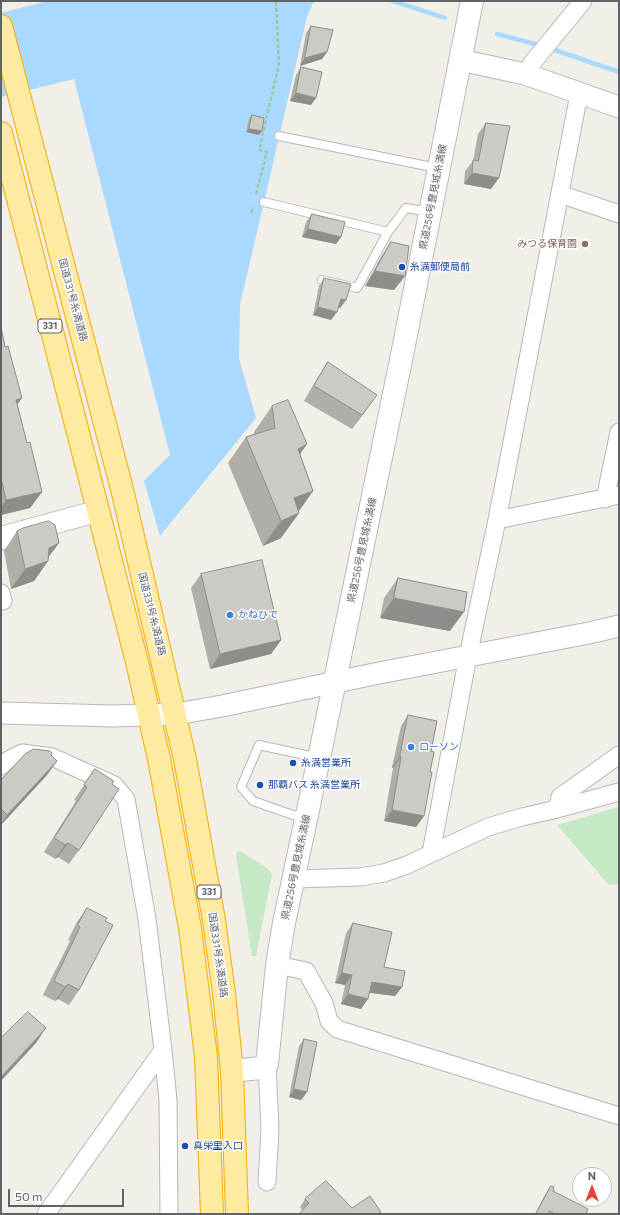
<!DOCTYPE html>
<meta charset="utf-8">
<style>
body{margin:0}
#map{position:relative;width:620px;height:1215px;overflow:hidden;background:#f1efe8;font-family:Commissioner,sans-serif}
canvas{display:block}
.frame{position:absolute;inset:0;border:2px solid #5f6368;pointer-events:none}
.north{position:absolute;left:572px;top:1167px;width:40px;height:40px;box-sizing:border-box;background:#fff;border:1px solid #bfc1c3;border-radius:50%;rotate:0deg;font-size:11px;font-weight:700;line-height:16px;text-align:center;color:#5f6368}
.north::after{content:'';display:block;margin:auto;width:14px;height:18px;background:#ea4335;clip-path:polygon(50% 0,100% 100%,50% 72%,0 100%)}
.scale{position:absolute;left:8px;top:1189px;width:116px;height:18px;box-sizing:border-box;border:2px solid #5f6368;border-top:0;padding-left:5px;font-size:12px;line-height:14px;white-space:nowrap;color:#5f6368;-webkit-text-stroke:3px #fff;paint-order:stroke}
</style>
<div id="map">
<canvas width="620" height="1215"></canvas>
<div class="frame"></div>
<div class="north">N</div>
<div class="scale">50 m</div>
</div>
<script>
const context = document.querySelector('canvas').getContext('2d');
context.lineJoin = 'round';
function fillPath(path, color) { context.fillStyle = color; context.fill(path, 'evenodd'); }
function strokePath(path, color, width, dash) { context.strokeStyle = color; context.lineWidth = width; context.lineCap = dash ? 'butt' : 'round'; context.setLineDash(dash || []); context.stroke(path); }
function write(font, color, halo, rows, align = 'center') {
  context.font = font + ' Commissioner,"Noto Sans JP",sans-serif'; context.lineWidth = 3; context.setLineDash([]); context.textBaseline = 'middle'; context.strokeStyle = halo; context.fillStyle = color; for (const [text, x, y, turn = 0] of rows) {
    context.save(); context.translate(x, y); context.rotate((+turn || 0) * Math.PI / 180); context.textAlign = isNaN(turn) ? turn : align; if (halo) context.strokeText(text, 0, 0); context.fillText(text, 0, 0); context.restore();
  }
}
const green = new Path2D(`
 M619 807V884L609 885 557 825Z
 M240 851 267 868 272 874 256 956H252L236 856 237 852Z`);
const water = new Path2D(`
 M48 1H314L307 17 240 305 239 358 256 418 160 536 144 481 170 455 74 79 1 97V13Z`);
const stream = new Path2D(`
 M393 1 445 18
 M497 34 535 44
 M549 48 619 72`);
const path = new Path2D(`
 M256 194 267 152 259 150 279 64 276 1
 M251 213 253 207`);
const service = new Path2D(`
 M279 136 437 168
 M264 202 388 232
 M322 280 357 288 388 232 406 208 429 212
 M306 817 293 815 253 801 241 787 259 745 319 758`);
const minor = new Path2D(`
 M525 74 533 62 583 1
 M560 194 619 214
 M605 499 619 432
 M497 520 619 495
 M1 593 3 601H1
 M1 766 5 762 22 753 52 757 114 785 126 799 147 919 163 1050 168 1100 169 1214
 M557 809 560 797 619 755
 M431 853 468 656 497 520 579 94
 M294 879 360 877 384 873 407 865 488 827 522 817 557 809 619 792
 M277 965 306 971 324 1003 329 1021 337 1029 619 1116
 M267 1182 270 1129 267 1064
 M46 1214 163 1050`);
const tertiary = new Path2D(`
 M460 60 525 74 619 107
 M1 539 3 537 98 511
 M1 713 113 716 176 714 222 706 379 673 589 633 619 626`);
const secondary = new Path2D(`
 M232 1071 260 1068 267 1064 277 965 284 923 319 758 400 365 472 1`);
const trunk = new Path2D(`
 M1 26 122 489 185 759 214 920 224 993 232 1071 237 1214
 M1 133 137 662 159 759 190 928 206 1057 212 1214`);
const wall = new Path2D(`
 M311 26 327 52 322 59 300 66 306 33Z
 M301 67 311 105 290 101 296 75Z
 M252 115 262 131 259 135 246 132 249 119Z
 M486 123 491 189 464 184 465 171 473 161 478 134Z
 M312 214 341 237 336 244 302 237 306 222Z
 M391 242 405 276 394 290 365 286 381 257Z
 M324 278 346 300 340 308 338 307 337 312 331 320 313 315 319 286Z
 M1 327 17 404 27 443 42 492 30 508 1 515Z
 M328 362 367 409 352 429 304 401 318 377Z
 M272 406 300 454 313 491 298 512 299 513 281 538 263 546 228 463 246 437 254 434V432Z
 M17 531 48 558V561L34 581 11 589 4 551Z
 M201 574 281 640 271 654 210 669 191 588Z
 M398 578 450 631 380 618 384 598Z
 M408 715 431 751 430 772 424 816 416 827 384 821 393 768 392 767 401 726Z
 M51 755 57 761 47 775 1 825V780Z
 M95 769 112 784 79 850 69 864 58 857 55 859 44 852 76 801 74 800Z
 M87 908 79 990 69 1005 58 999 55 1001 43 995 70 941 68 940 77 922Z
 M353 923 384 967 402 987 395 996 370 993 361 1009 341 1004 345 985 335 983 346 933Z
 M304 1039 307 1092 301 1100 289 1097 299 1046Z
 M551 1186 553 1191 586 1214H535L545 1195Z
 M305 1199 352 1208 302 1210 300 1207Z`);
const shadedWall = new Path2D(`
 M327 52 322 59 300 66 305 58Z
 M296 93 316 98 311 105 290 101Z
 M249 129 262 131 259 135 246 132Z
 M472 173 499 178 491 189 464 184Z
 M308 229 341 237 336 244 302 237Z
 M375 271 405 276 394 290 365 286Z
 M341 299 346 300 340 308 336 307Z
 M318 307 337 312 331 320 313 315Z
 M377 395 367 409 352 429 362 415Z
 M22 398 10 415 16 400Z
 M307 444 290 469 298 449Z
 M313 491 297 514 299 513 281 538 263 546 281 521 294 498Z
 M42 492 30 508 1 515V508L6 500Z
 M59 543 45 562 48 561 34 581 11 589 25 569 49 548Z
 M394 598 464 612 450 631 380 618Z
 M281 640 271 654 210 669 220 654Z
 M400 756 401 757 393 768 392 767Z
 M57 761 47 775 1 825V824L7 815Z
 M392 810 424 816 416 827 384 821Z
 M68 843 58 857 55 859 65 845Z
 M342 973 352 975 345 985 335 983Z
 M372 982 402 987 395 996 365 992Z
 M68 984 58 999 55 1001 65 987Z
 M348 994 368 999 361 1009 341 1004Z
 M46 1028 36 1043 1 1081V1077Z
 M294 1089 307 1092 301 1100 289 1097Z`);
const building = new Path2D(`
 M311 26 333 30 327 52 305 58Z
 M301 67 322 72 316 98 296 93Z
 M252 115 264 118 262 131 249 129Z
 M486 123 510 126 499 178 472 173 473 160 478 161Z
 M312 214 345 222 341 237 308 229Z
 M391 242 409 246 405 276 375 271Z
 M324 278 351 284 346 300 341 299 337 312 318 307Z
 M1 327 5 347 8 346 22 398 16 400 27 443 30 442 42 492 6 500 1 478Z
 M328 362 377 395 362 415 314 386Z
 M288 400 307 444 298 449 313 491 294 498 299 513 281 521 246 437 275 428 272 406Z
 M49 521 55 525 59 543 49 548 48 561 25 569 17 531 23 528Z
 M262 560 281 640 220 654 201 574Z
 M398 578 467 592 464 612 394 598Z
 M408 715 437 721 431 751 434 752 430 772H432L424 816 392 810 401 757 400 756Z
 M34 749 50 751 52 753 51 755 57 761 7 815 1 809V780L25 754Z
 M95 769 114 781 112 784 119 789 79 850 68 843 65 845 54 838 87 787 84 785Z
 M87 908 107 918 105 921 113 925 79 990 68 984 65 987 54 981 80 927 78 925Z
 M353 923 392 932 384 967 405 971 402 987 372 982 368 999 348 994 352 975 342 973Z
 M28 1012 46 1028 1 1077V1038Z
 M304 1039 317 1042 307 1092 294 1089Z
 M326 1181 352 1208 370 1196 381 1212 377 1214H299L309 1203 305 1199Z
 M551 1186 554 1187 553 1191 588 1209 586 1214H555L549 1211V1214H536Z`);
const markers = [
 [585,244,4,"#8d6e63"],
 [402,267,4,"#1a4fb4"],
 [230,615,4,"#3f7fe0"],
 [411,747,4,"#3f7fe0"],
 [293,763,4,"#1a4fb4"],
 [260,785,4,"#1a4fb4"],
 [185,1146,4,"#1a4fb4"]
];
const shields = [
 [50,326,24],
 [209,892,24]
];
const shieldNames = [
 ["331",50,326],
 ["331",209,892]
];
const streetNames = [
 ["県道256号豊見城糸満線",433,197,-79],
 ["国道331号糸満道路",73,300,75],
 ["県道256号豊見城糸満線",362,550,-78],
 ["国道331号糸満道路",152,614,76],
 ["県道256号豊見城糸満線",296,867,-78],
 ["国道331号糸満道路",218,955,82]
];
const educationNames = [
 ["みつる保育園",577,244]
];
const transitNames = [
 ["糸満郵便局前",410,267],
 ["糸満営業所",301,763],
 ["那覇バス 糸満営業所",268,785],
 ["真栄里入口",193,1146]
];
const shopNames = [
 ["かねひで",238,615],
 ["ローソン",419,747]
];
fillPath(green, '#c5e8c5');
fillPath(water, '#aadaff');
strokePath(stream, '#aadaff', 4.5);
strokePath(service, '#b5b8bc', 10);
strokePath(minor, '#b5b8bc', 19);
strokePath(tertiary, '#b5b8bc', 23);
strokePath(secondary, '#b6babf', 24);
strokePath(trunk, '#f9ab00', 24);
strokePath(path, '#9cc7a9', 2.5, [4, 2]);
strokePath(service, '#fff', 8);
strokePath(minor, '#fff', 17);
strokePath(tertiary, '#fff', 21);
strokePath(secondary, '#fff', 22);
strokePath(trunk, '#feeaa1', 22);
fillPath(wall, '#afaea9');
fillPath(shadedWall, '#8f8d8a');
fillPath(building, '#cccac5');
strokePath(building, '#8f8d8a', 1);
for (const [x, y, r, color] of markers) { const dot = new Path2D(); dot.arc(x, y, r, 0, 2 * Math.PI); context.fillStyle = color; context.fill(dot); strokePath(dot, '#fff', 1.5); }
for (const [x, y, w] of shields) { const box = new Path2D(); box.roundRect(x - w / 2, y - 7, w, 14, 3); context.fillStyle = '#fff'; context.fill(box); strokePath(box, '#5f6368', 1); }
write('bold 9px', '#5f6368', null, shieldNames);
write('10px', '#5f6368', '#fff', streetNames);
write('10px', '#785e54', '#fff', educationNames, 'right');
write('10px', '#164399', '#fff', transitNames, 'left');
write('10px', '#366cbe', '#fff', shopNames, 'left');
</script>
